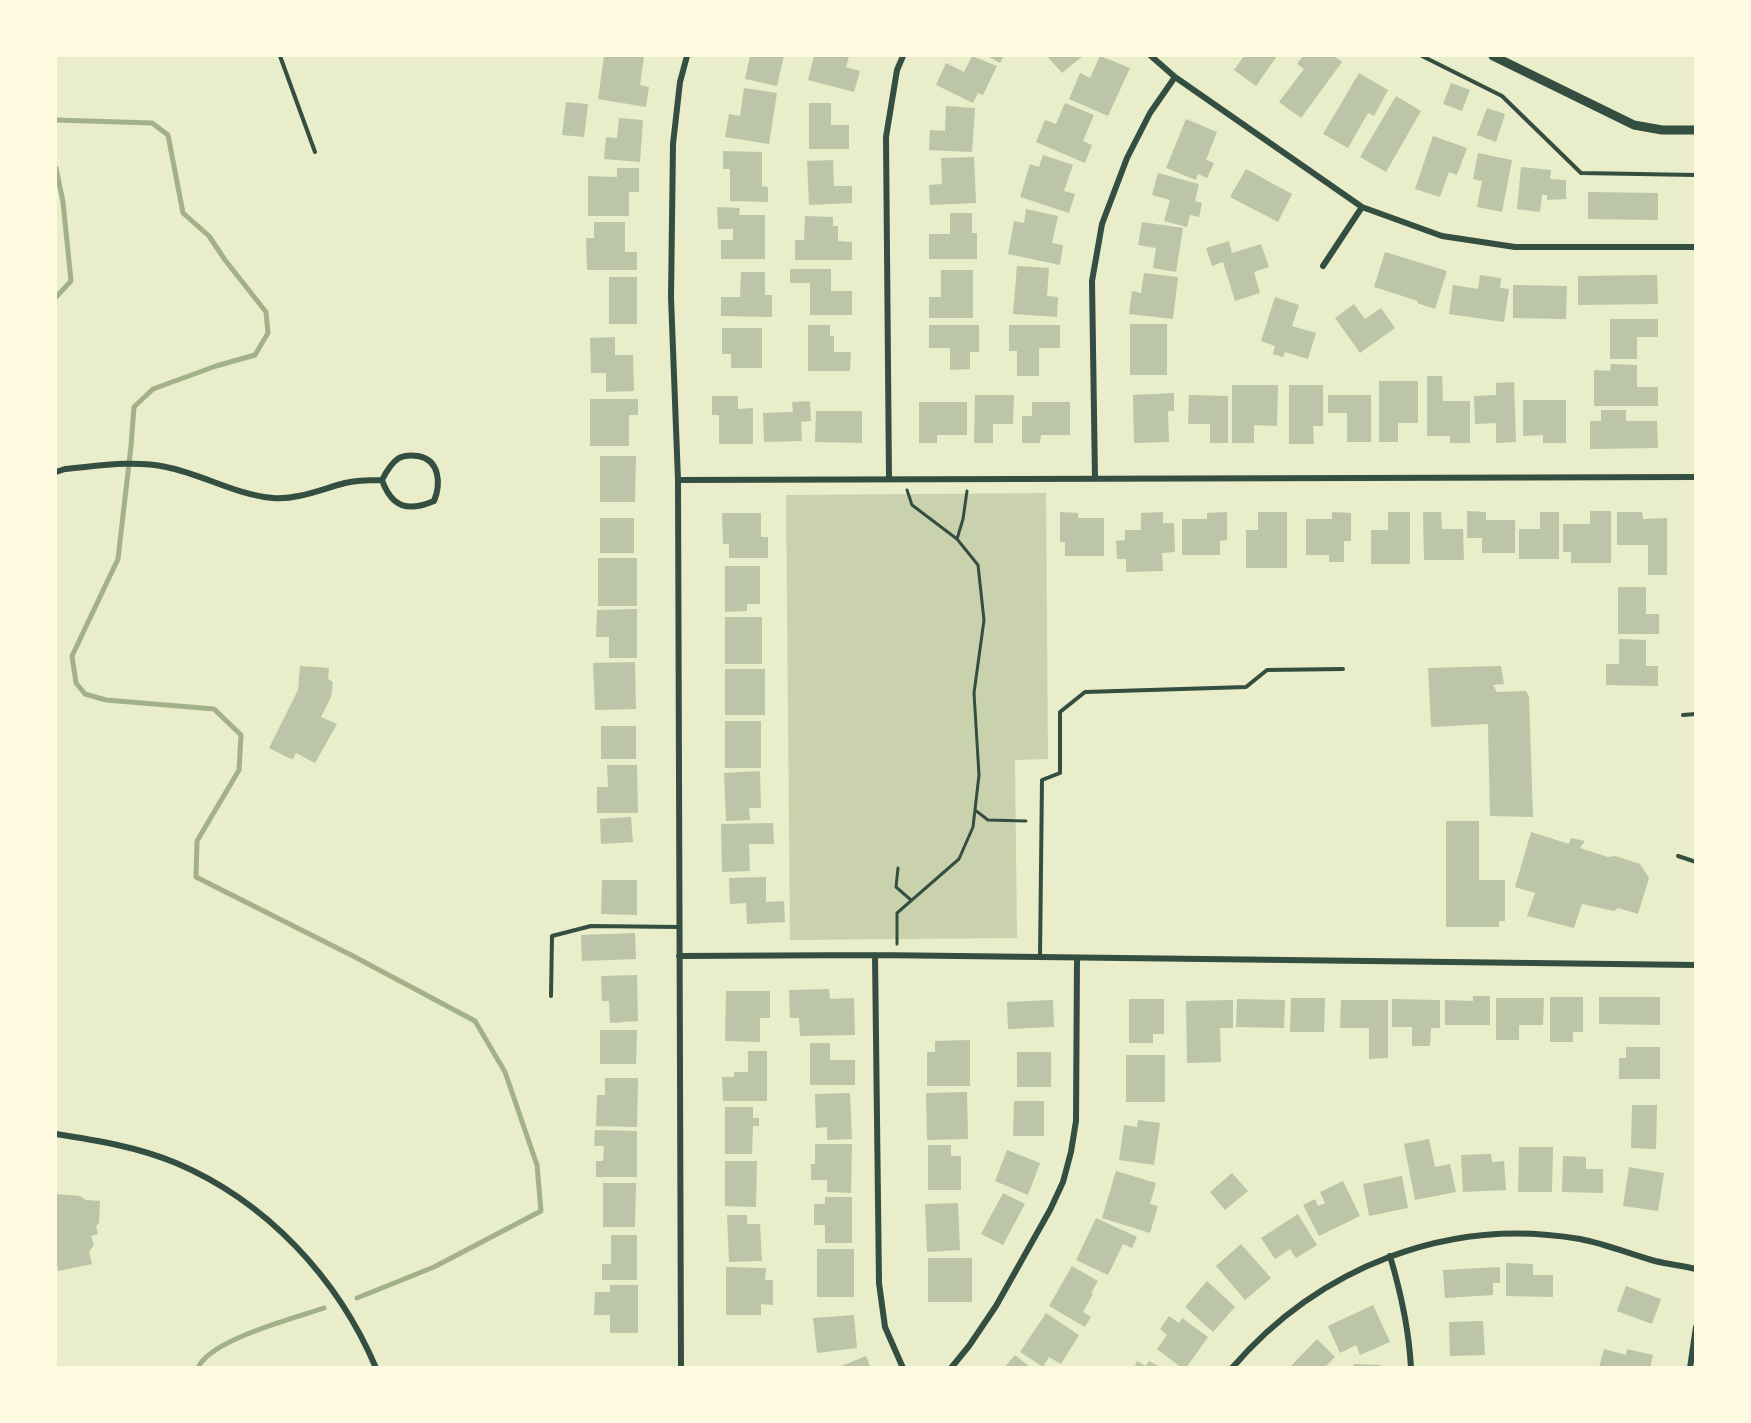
<!DOCTYPE html>
<style>
body{margin:0}
#map{position:relative;width:1751px;height:1423px;overflow:hidden;background:#e9edc9;font-family:Arial,sans-serif}
canvas{display:block}
.frame{position:absolute;inset:0;border:57px solid #fefae0;pointer-events:none}
</style>
<div id="map">
<canvas width="1751" height="1423"></canvas>
<div class="frame"></div>
</div>
<script>
const context = document.querySelector('canvas').getContext('2d');
context.lineJoin = 'round';
function fillPath(path, color) { context.fillStyle = color; context.fill(path, 'evenodd'); }
function strokePath(path, color, width, dash) { context.strokeStyle = color; context.lineWidth = width; context.lineCap = dash ? 'butt' : 'round'; context.setLineDash(dash || []); context.stroke(path); }
const green = new Path2D(`
 M1046 493 1048 759 1015 760 1017 938 790 940 786 495Z`);
const stream = new Path2D(`
 M56 120 152 123 168 135 183 213 209 236 225 260 266 312 268 333 255 355 216 366 153 389 134 407 131 446 118 559 72 656 76 683 85 694 106 700 214 709 241 735 239 770 197 841 196 877 353 956 475 1021 505 1072 537 1165 541 1211 434 1267 357 1298
 M56 168 63 202 71 281 56 297
 M198 1368C209 1340 295 1318 324 1308`);
const building = new Path2D(`
 M604 56 644 57 640 85 649 87 646 107 598 99Z
 M750 56H784L777 86 745 79Z
 M814 56H849L846 67 860 71 854 92 808 80Z
 M972 56 997 66 983 95 978 93 973 103 936 85 946 63 964 72Z
 M987 56H1004L1000 63Z
 M1047 56H1083L1062 73Z
 M1100 56 1130 68 1108 116 1069 99 1080 73 1090 78Z
 M1244 56H1277L1256 86 1234 70Z
 M1303 56H1334L1342 62 1301 118 1279 102 1304 69 1297 64Z
 M1359 73 1388 90 1374 116 1368 113 1348 148 1323 134Z
 M1451 83 1470 90 1462 111 1443 104Z
 M744 88 777 93 769 144 725 137 729 114 740 116Z
 M1396 96 1421 111 1386 172 1360 157Z
 M566 102 588 104 584 137 562 135Z
 M809 103H831V125H849V149H809Z
 M1065 103 1094 115 1083 141 1092 145 1085 163 1036 142 1045 120 1056 124Z
 M946 106 975 108 972 152 929 150 930 130 945 131Z
 M1487 108 1505 114 1496 142 1477 135Z
 M619 118 643 120 640 162 604 159 606 137 617 138Z
 M1186 119 1217 132 1206 160 1214 163 1207 178 1198 174 1196 180 1166 168Z
 M1433 136 1467 148 1457 175 1449 172 1440 197 1415 189Z
 M723 151 762 152V186L768 187V202L730 201V169H723Z
 M1478 153 1512 160 1502 212 1477 207 1482 181 1473 179Z
 M1043 155 1073 165 1064 191 1075 194 1069 213 1020 197 1030 164 1039 167Z
 M974 157 976 203 930 205 929 185 942 184 941 158Z
 M833 160 834 186H852V203L809 205 807 161Z
 M1521 167 1551 170 1550 179 1566 180V199L1547 200V195H1542L1540 212 1517 209Z
 M617 168H639V192H629V216H588V176L617 177Z
 M1246 169 1292 194 1278 222 1230 197Z
 M1158 173 1199 184 1195 201 1202 203 1199 217 1190 215 1187 227 1164 221 1170 200 1152 195Z
 M1588 192 1658 193V220L1588 219Z
 M717 207 740 208 739 215H765V259H721V240H733V229H718Z
 M1026 209 1058 216 1052 243 1063 245 1060 265 1008 254 1014 221 1024 223Z
 M950 213H972V233H977V259H929V234H950Z
 M805 216 833 217V226H838V241L852 242V260H795V240H804Z
 M594 222H625V252H637V270H587L586 238H594Z
 M1142 222 1183 228 1176 272 1153 268 1156 248 1138 245Z
 M1229 241 1232 253 1261 244 1269 267 1254 272 1260 293 1235 301 1223 262 1212 266 1206 248Z
 M1385 252 1447 271 1435 309 1417 303 1418 301 1374 287Z
 M1017 266 1049 268 1047 296 1058 297 1057 317 1013 314Z
 M790 269H831V291H852V315H810V283H790Z
 M941 270H973V318H929V297H941Z
 M741 272H765V295H772V317L721 316V297H740Z
 M1144 273 1178 277 1173 319 1129 314 1132 291 1141 293Z
 M1480 275 1501 278 1500 288 1509 289 1504 322 1449 314 1453 285 1478 289Z
 M1657 275 1658 304 1578 305V276Z
 M609 277H637V324H609Z
 M1513 285 1567 286 1566 319 1513 318Z
 M1275 297 1299 305 1292 326 1316 333 1308 359 1285 352 1283 357 1273 354 1275 346 1261 341Z
 M1354 304 1365 319 1381 308 1395 328 1360 353 1335 318Z
 M1610 319H1658V337H1637V359H1610Z
 M1130 324H1167V375H1130Z
 M808 325H830V336H834V352H851L850 371H808Z
 M929 325H979V352H970V369L950 370V348H929Z
 M1009 325H1060V348H1039V376H1017V351H1009Z
 M722 328H762V368H731V354H722Z
 M615 337V355H633L634 391 606 392V373H591L590 338Z
 M1611 364 1637 365V387H1658V406H1594V370L1610 371Z
 M1427 376H1442L1443 401H1470V443H1450V436H1427Z
 M1379 381H1418V423H1398V442H1379Z
 M1514 382 1516 442 1496 443V423L1475 424 1474 396 1496 395V383Z
 M1232 385H1278L1277 426 1254 425V443H1232Z
 M1289 385H1323V426H1313L1314 444H1289Z
 M1174 393V411H1168L1169 442 1134 443 1133 395Z
 M975 395H1014L1013 424H993V443H974Z
 M1189 395 1228 396V443H1210V424H1188Z
 M1328 395H1371V442H1347V413H1328Z
 M712 396H738V409L753 408V444H719V415H712Z
 M590 399H638V415H629V446H590Z
 M1523 400H1566V443H1543V435L1523 436Z
 M810 401 811 421 801 422 802 441 764 442 763 413 793 412 792 402Z
 M919 402H967V435H937V443H919Z
 M1032 402H1070V435H1041L1040 443H1022V416H1032Z
 M1601 410H1626V421H1657L1658 448 1590 449V421H1601Z
 M816 411H862V443L815 442Z
 M600 456H636L635 502H600Z
 M1467 511 1486 512V520H1515V553H1482V538H1467Z
 M1590 511H1611V563H1571V552H1563V524H1590Z
 M1060 512 1078 513V518H1104V556H1065V542H1060Z
 M1163 512V523H1174L1175 552 1162 553 1163 571 1126 572V559H1117L1116 541 1125 540V530H1141V513Z
 M1227 512V540L1220 541V555H1182V519H1207V513Z
 M1258 512H1287V568H1246V530H1258Z
 M1332 512 1351 513V541H1344V562H1329V555H1306V519H1332Z
 M1388 512H1410V564H1371V530H1388Z
 M1423 512H1441L1442 529H1463L1464 560H1424Z
 M1540 512H1559V559H1519V529H1540Z
 M1617 512H1642L1643 519 1667 518V575H1648V545H1617Z
 M722 513H761V537H768V558H729V544H723Z
 M600 518H634V553H600Z
 M598 558H637V606H598Z
 M725 566H760V604H747V611L725 612Z
 M1618 587H1646V614H1659V634H1618Z
 M637 609V658H609V637H596L597 610Z
 M725 617H762V664H725Z
 M1619 639 1646 640V666H1658V686L1606 685V664H1619Z
 M635 662 636 709 595 710 593 663Z
 M300 666 329 668 328 679 333 682 331 697 321 717 337 724 315 763 296 753 293 759 289 758 269 748 298 690Z
 M1501 666 1504 684 1493 685 1497 692 1526 691 1529 697 1533 817 1490 816 1488 724 1431 727 1428 668Z
 M725 669H765V715H725Z
 M725 721H761V768H725Z
 M601 726H636V759H601Z
 M607 765H637L638 813H597V787H608Z
 M760 771 761 808H749L750 820 726 821 724 773Z
 M631 817 633 842 601 844 600 819Z
 M1446 821H1479V880H1505V921H1499V927H1446Z
 M773 823 774 844H749L750 871 722 872 721 824Z
 M1531 832 1569 844 1571 838 1585 841 1580 848 1608 857 1615 856 1640 864 1649 878 1638 914 1618 908 1614 911 1582 904 1574 928 1527 916 1535 893 1515 887Z
 M766 877V902L784 901 785 922 747 924 746 903 730 904 729 878Z
 M602 880H637V915L601 914Z
 M635 933 636 959 582 961 581 935Z
 M637 975 638 1021 610 1023 609 1001H602L601 976Z
 M829 989 830 999 854 998 855 1035 800 1036 799 1018H790L789 990Z
 M726 991H770V1018H760V1042L725 1041Z
 M1473 996H1490V1025H1445V1000L1473 1001Z
 M1550 997H1583V1032H1573V1042H1550Z
 M1599 997H1660V1025L1599 1024Z
 M1291 998H1325L1324 1032H1290Z
 M1496 998H1544L1543 1025H1519V1040H1496Z
 M1129 999H1164V1034H1153V1043H1129Z
 M1237 999 1285 1000 1284 1028 1236 1027Z
 M1392 999 1440 1000V1028H1431L1430 1046H1412V1027H1392Z
 M1053 1000 1054 1027 1008 1029 1007 1002Z
 M1233 1000V1028H1220L1221 1062 1187 1063 1186 1001Z
 M1341 1000H1388V1058L1369 1059V1028H1340Z
 M600 1030H637L636 1064H600Z
 M970 1040V1086H927V1052H935V1041Z
 M810 1043H830V1060H855V1085H810Z
 M1626 1047H1660V1079H1619V1058H1626Z
 M748 1051H767V1101H723L722 1077H734V1072H748Z
 M1017 1052H1051V1087H1017Z
 M1126 1055H1165V1102H1126Z
 M605 1078H638L637 1127 596 1126 597 1095H605Z
 M967 1092 968 1139 927 1140 926 1093Z
 M850 1093 852 1139 827 1140V1127L816 1128 815 1094Z
 M1014 1101H1044V1136H1013Z
 M1632 1105H1657L1656 1149 1631 1148Z
 M725 1107H753V1118H759V1126H753L752 1154H725Z
 M1138 1120 1160 1123 1154 1165 1119 1160 1124 1125 1137 1127Z
 M595 1130 637 1131V1177H596V1161H603L604 1146H594Z
 M1429 1139 1435 1167 1450 1164 1456 1192 1415 1200 1404 1144Z
 M815 1144H852L851 1193 827 1192V1180H811V1164H815Z
 M928 1145H951V1156H961V1190H928Z
 M1519 1147H1553L1552 1192H1518Z
 M1007 1150 1040 1163 1028 1195 995 1181Z
 M1491 1154 1492 1162 1504 1161 1506 1190 1463 1192 1461 1155Z
 M1563 1156 1586 1157V1169H1603V1193L1562 1192Z
 M725 1161H757L756 1207 725 1206Z
 M1629 1167 1664 1173 1658 1211 1623 1206Z
 M1116 1171 1156 1183 1150 1204 1158 1206 1150 1233 1102 1218Z
 M1232 1173 1248 1191 1225 1210 1210 1192Z
 M1402 1176 1408 1208 1369 1216 1363 1184Z
 M1343 1181 1360 1216 1319 1236 1303 1205 1315 1199 1318 1206 1325 1203 1320 1192Z
 M603 1183H636L635 1227H603Z
 M1003 1193 1025 1204 1003 1245 981 1234Z
 M56 1194 80 1196 86 1200 100 1201 99 1223 96 1226 98 1234 91 1236 94 1245 89 1252 92 1264 58 1271 56 1260Z
 M825 1197H852V1243H825V1225H814V1204H825Z
 M958 1203 960 1250 927 1252 925 1204Z
 M1298 1214 1317 1245 1296 1258 1290 1249 1275 1259 1261 1238Z
 M727 1215H747V1224H760L762 1261 729 1262Z
 M1096 1218 1137 1237 1132 1248 1123 1244 1108 1275 1076 1260Z
 M611 1235H637V1280H602V1264H611Z
 M1241 1244 1271 1278 1245 1300 1216 1266Z
 M817 1249H854V1297H817Z
 M928 1258H972V1302H928Z
 M1506 1263 1533 1264V1275H1553V1297L1506 1296Z
 M1072 1266 1098 1281 1091 1293 1093 1294 1083 1312 1091 1317 1085 1327 1049 1306Z
 M726 1267 766 1268 765 1280H773V1305L761 1304V1315H726Z
 M1500 1267V1283H1493V1295L1445 1298 1443 1270Z
 M1207 1281 1235 1307 1213 1332 1185 1307Z
 M610 1285H638V1333H610V1315H594L595 1292H610Z
 M1626 1286 1661 1299 1652 1324 1617 1311Z
 M1373 1305 1390 1342 1360 1355 1356 1345 1340 1353 1328 1326Z
 M1046 1313 1079 1335 1061 1364 1049 1357 1043 1367 1020 1352Z
 M854 1315 857 1348 817 1353 813 1318Z
 M1169 1316 1179 1323 1182 1318 1208 1337 1186 1368H1182L1157 1349 1167 1335 1160 1329Z
 M1483 1321 1485 1355 1450 1356 1449 1322Z
 M1317 1339 1335 1357 1324 1368H1289Z
 M1604 1349 1626 1355 1627 1349 1653 1355 1650 1368H1599Z
 M1015 1355 1031 1368H1004Z
 M866 1356 871 1368H839V1367Z
 M1137 1361 1146 1366 1149 1361 1162 1368H1134Z
 M1354 1364 1380 1365V1368H1353Z`);
const path = new Path2D(`
 M957 539 963 519 967 491
 M975 810 988 820 1026 821
 M898 868 896 887 911 900
 M897 944V913L959 859 973 827 979 775 974 693 984 620 978 565 957 539 912 505 907 490`);
const service = new Path2D(`
 M280 56 315 152
 M1422 56 1502 96 1581 173 1696 175
 M1683 715 1696 714
 M1678 856 1696 862
 M1040 956 1042 780 1060 773V712L1085 692 1246 687 1267 670 1343 669
 M551 996 552 936 591 926 679 927`);
const minor = new Path2D(`
 M1151 56 1175 77 1362 207 1442 236 1515 247H1696
 M1323 266 1362 207
 M56 472 65 469C98 466 134 460 166 467 202 474 236 495 273 498 297 500 322 489 345 483 357 480 369 480 382 480 386 472 391 463 399 458 405 455 412 455 418 456 440 460 441 484 434 501 408 512 392 508 382 480
 M889 479 886 137 897 70 903 56
 M1095 479 1092 281 1102 224 1127 158 1150 113 1175 77
 M678 480 1696 477
 M875 955 879 1283 885 1327 903 1368
 M679 956 875 955 1696 965
 M56 1134C95 1140 138 1147 176 1163 266 1201 338 1278 376 1368
 M1390 1256C1401 1293 1409 1329 1411 1368
 M681 1368 678 480 671 297 673 144 680 82 687 56
 M951 1368 969 1346 996 1306 1050 1210 1063 1182 1071 1152 1076 1121 1077 958
 M1232 1368C1319 1267 1448 1216 1580 1239 1606 1244 1630 1254 1655 1261 1668 1264 1682 1266 1696 1269
 M1690 1368 1696 1327`);
const tertiary = new Path2D(`
 M1493 56 1634 125 1662 130H1696`);
fillPath(green, '#cad2ad');
strokePath(stream, '#a3b18a', 5);
fillPath(building, '#bcc5a7');
strokePath(path, '#344e41', 3);
strokePath(service, '#344e41', 4);
strokePath(minor, '#344e41', 6);
strokePath(tertiary, '#344e41', 9);
</script>
